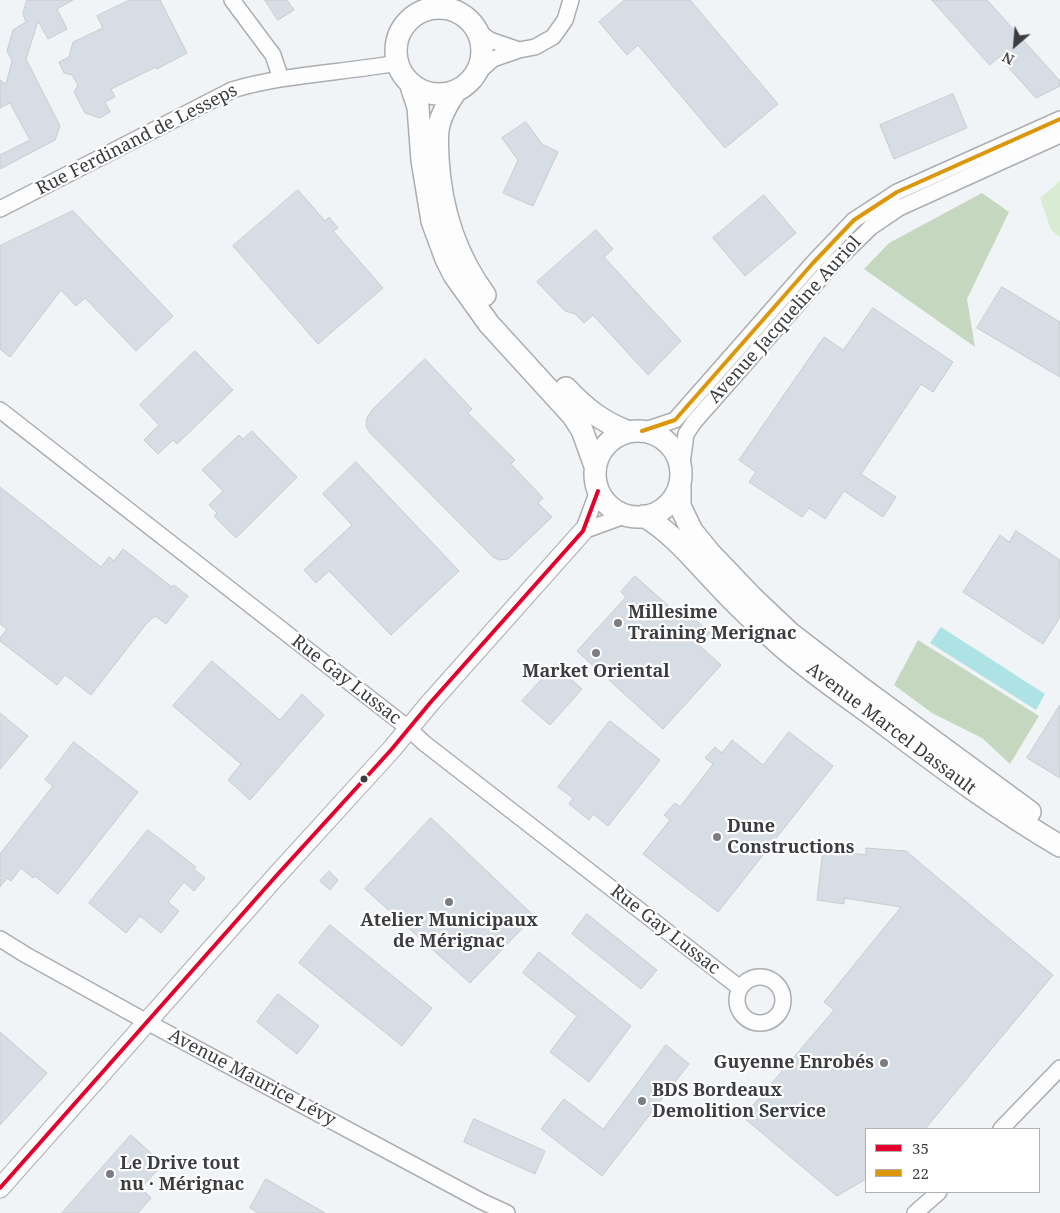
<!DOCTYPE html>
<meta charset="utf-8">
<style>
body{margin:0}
#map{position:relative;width:1060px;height:1213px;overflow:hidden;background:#f1f4f7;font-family:"Noto Serif",serif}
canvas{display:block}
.legend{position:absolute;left:865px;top:1128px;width:175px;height:65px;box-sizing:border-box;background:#fff;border:1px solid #b1b1b3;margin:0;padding:6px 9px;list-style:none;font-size:15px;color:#3b3d40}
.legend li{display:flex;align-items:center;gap:10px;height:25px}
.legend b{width:25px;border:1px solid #b1b1b3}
.north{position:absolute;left:990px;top:20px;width:50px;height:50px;-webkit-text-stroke:4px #fff;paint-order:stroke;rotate:207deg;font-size:14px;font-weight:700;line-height:20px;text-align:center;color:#3b3d40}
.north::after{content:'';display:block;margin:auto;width:18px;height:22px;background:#3b3d40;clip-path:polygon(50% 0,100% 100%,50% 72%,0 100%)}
</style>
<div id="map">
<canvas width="1060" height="1213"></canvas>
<ul class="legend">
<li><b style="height:6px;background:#e4002b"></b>35</li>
<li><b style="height:6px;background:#db960a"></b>22</li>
</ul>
<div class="north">N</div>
</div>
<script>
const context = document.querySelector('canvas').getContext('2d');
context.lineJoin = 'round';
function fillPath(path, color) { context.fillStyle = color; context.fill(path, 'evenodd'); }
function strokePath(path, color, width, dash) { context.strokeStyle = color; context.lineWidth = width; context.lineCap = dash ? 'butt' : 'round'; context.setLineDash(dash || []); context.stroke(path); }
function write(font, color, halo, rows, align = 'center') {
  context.font = font + ' "Noto Serif",serif'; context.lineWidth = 4.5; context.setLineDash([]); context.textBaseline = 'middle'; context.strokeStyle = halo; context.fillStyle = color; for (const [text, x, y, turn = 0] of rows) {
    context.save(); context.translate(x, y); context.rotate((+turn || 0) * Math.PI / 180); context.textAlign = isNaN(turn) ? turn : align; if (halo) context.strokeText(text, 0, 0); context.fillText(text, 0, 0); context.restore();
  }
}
const green = new Path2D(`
 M1060 181V237L1051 230 1040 198Z`);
const forest = new Path2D(`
 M982 193 1009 212 967 299 975 347 864 269 889 243Z
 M918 640 1039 716 1010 764 982 738 932 713 894 685Z`);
const water = new Path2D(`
 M941 627 1045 694 1036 710 930 643Z`);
const building = new Path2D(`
 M27 0H73L57 9 67 29 48 39 38 21 26 59 60 126 55 140 0 169V155L30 140 10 103 0 108V80L6 84 12 61 7 51 13 30 26 22 23 14Z
 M130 0H160L187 53 157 69 156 67 111 89 115 97 105 102 110 112 100 118 85 113 74 92 78 85 72 75 64 73 59 62 69 57 73 42 103 28 97 16Z
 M265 0H287L294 10 278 20Z
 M625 0H690L778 104 725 148 638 45 627 55 599 22Z
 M932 0H987L1060 81V86L1036 98 999 57 990 65Z
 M953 94 967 128 894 159 880 125Z
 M526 122 542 144 558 152 533 206 503 193 518 160 502 138Z
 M298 190 325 221 329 217 338 228 333 231 383 288 318 344 233 246Z
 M764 195 796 233 745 276 713 238Z
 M73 211 173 316 136 351 85 298 76 306 61 290 10 357 0 349V246Z
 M596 230 613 249 604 257 681 341 648 375 593 315 584 323 575 314 565 311 537 282Z
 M1002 287 1060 322V377L977 328Z
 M873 308 953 362 933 392 921 384 861 474 896 497 883 517 844 491 825 519 809 508 802 517 749 482 756 472 739 460 824 337 843 350Z
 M195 351 233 390 177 444 173 440 158 454 144 440 159 425 140 405Z
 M425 359 472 409 468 413 515 460 511 464 543 498 538 503 552 517 508 559 499 560 493 557 370 433 366 426 367 418 372 410Z
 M252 431 297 477 236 538 214 516 217 513 209 505 223 491 202 470 239 435 243 439Z
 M356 462 459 571 391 635 329 571 316 583 304 570 352 525 323 494Z
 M0 487 101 567 109 557 114 561 123 549 172 587 174 585 188 596 166 624 155 616 146 624 91 695 65 675 57 685 0 641V638L7 629 0 624Z
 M1016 531 1060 560V617L1043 644 963 592 1000 535 1009 542Z
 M635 576 681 617 686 611 710 633 699 645 721 665 663 729 577 651 626 597 621 592Z
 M212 661 280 720 302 694 324 715 250 800 228 780 241 764 173 706Z
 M555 665 582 689 550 725 522 701Z
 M1060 705V778L1027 758Z
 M0 713 28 736 0 769Z
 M610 721 660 760 608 826 593 814 589 820 569 804 573 798 558 787Z
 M789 732 833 766 718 912 643 854 670 820 664 815 675 803 680 807 713 764 705 758 715 747 722 753 732 740 763 765Z
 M74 742 138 792 58 894 35 876 33 878 21 868 11 881 7 878 0 887V854L53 786 45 780Z
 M431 818 534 916 470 983 365 889Z
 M148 830 196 867 194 869 205 878 194 891 184 882 168 902 179 911 161 933 140 916 126 933 89 903Z
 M866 848 906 851 1053 975 925 1129H866V1179L837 1196 743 1117 834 1010 824 1002 901 907 844 898V904L817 900 823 850 866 855Z
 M329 871 338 880 330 890 320 881Z
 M587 914 657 970 641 989 572 934Z
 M330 925 432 1008 402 1046 299 963Z
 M539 952 631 1026 589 1082 550 1052 577 1016 523 973Z
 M278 994 319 1026 297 1054 257 1022Z
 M0 1032 47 1073 0 1125Z
 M666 1045 689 1064 602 1176 541 1129 564 1099 603 1129Z
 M474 1119 545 1151 535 1174 464 1142Z
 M131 1135 163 1164 141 1188 151 1198 138 1213H62Z
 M266 1179 325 1213H258L250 1208Z`);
const minor = new Path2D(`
 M232 0 273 55 281 79
 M478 32 490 40 519 50
 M475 75 493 59 519 50 535 47 553 37 565 20 571 0
 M0 209 232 90C285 74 342 73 397 63
 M0 410 408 728 424 743 740 988
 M642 431 675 420 813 263 854 220 897 192 1060 119
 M681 470 686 434 694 422 833 264 871 227 899 208 1060 135
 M583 531 627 515
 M583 531 598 491
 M0 939 26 955 147 1022 481 1201 507 1213
 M737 1000a23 23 0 1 1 46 0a23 23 0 1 1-46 0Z
 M1001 1129 1060 1068
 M915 1213 939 1192`);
const tertiary = new Path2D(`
 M0 1188 277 875 391 750 430 703 583 531`);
const secondary = new Path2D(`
 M396 51a43 43 0 1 1 86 0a43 43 0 1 1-86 0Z
 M410 83 418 107 422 160 432 221 446 259 454 275 489 324 573 416 582 430 595 466
 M456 91C449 101 442 112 439 125 436 136 438 148 438 159 441 208 456 256 485 295
 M566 388C586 409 602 422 629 432
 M595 474a43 43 0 1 1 86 0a43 43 0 1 1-86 0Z
 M680 485V506L692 531 710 553 752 597 790 633 864 690 1030 812
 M644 516C674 534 695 561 719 586 738 607 759 626 779 644 813 674 852 700 888 727 945 770 999 810 1060 846`);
const bus1 = new Path2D(`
 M0 1188 277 875 391 750 430 703 583 531 598 491`);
const bus2 = new Path2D(`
 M642 431 675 420 813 263 854 220 897 192 1060 119`);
const markers = [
 [618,623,5,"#7b7d80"],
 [596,653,5,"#7b7d80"],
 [364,779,4.5,"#3b3d40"],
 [717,837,5,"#7b7d80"],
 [449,902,5,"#7b7d80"],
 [884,1063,5,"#7b7d80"],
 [642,1101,5,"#7b7d80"],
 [110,1174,5,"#7b7d80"]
];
const streetNames = [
 ["Rue Ferdinand de Lesseps",137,140,-27],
 ["Avenue Jacqueline Auriol",785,320,-48],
 ["Rue Gay Lussac",346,680,38],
 ["Avenue Marcel Dassault",891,729,37],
 ["Rue Gay Lussac",665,930,38],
 ["Avenue Maurice Lévy",252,1078,28]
];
const poiNames = [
 ["Millesime",628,613],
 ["Training Merignac",628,634],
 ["Market Oriental",596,672,"center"],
 ["Dune",727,827],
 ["Constructions",727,848],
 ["Atelier Municipaux",449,921,"center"],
 ["de Mérignac",449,942,"center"],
 ["Guyenne Enrobés",874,1063,"right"],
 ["BDS Bordeaux",652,1091],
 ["Demolition Service",652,1112],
 ["Le Drive tout",120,1164],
 ["nu · Mérignac",120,1185]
];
fillPath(green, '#d9ecd3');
fillPath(forest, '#c5d8bf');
fillPath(water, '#aee3e6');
fillPath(building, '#d6dde4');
strokePath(building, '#c8cbcd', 1);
strokePath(minor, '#abadb0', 18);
strokePath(tertiary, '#abadb0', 21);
strokePath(secondary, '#abadb0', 24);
strokePath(minor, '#fdfdfe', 15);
strokePath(tertiary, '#fdfdfe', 19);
strokePath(secondary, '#fdfdfe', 21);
strokePath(bus1, '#e4002b', 4);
strokePath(bus2, '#db960a', 4);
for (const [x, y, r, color] of markers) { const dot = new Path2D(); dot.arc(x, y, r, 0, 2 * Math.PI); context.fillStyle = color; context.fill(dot); strokePath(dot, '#fff', 2); }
write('18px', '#3b3d40', '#fff', streetNames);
write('bold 18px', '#3b3d40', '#fff', poiNames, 'left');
</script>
